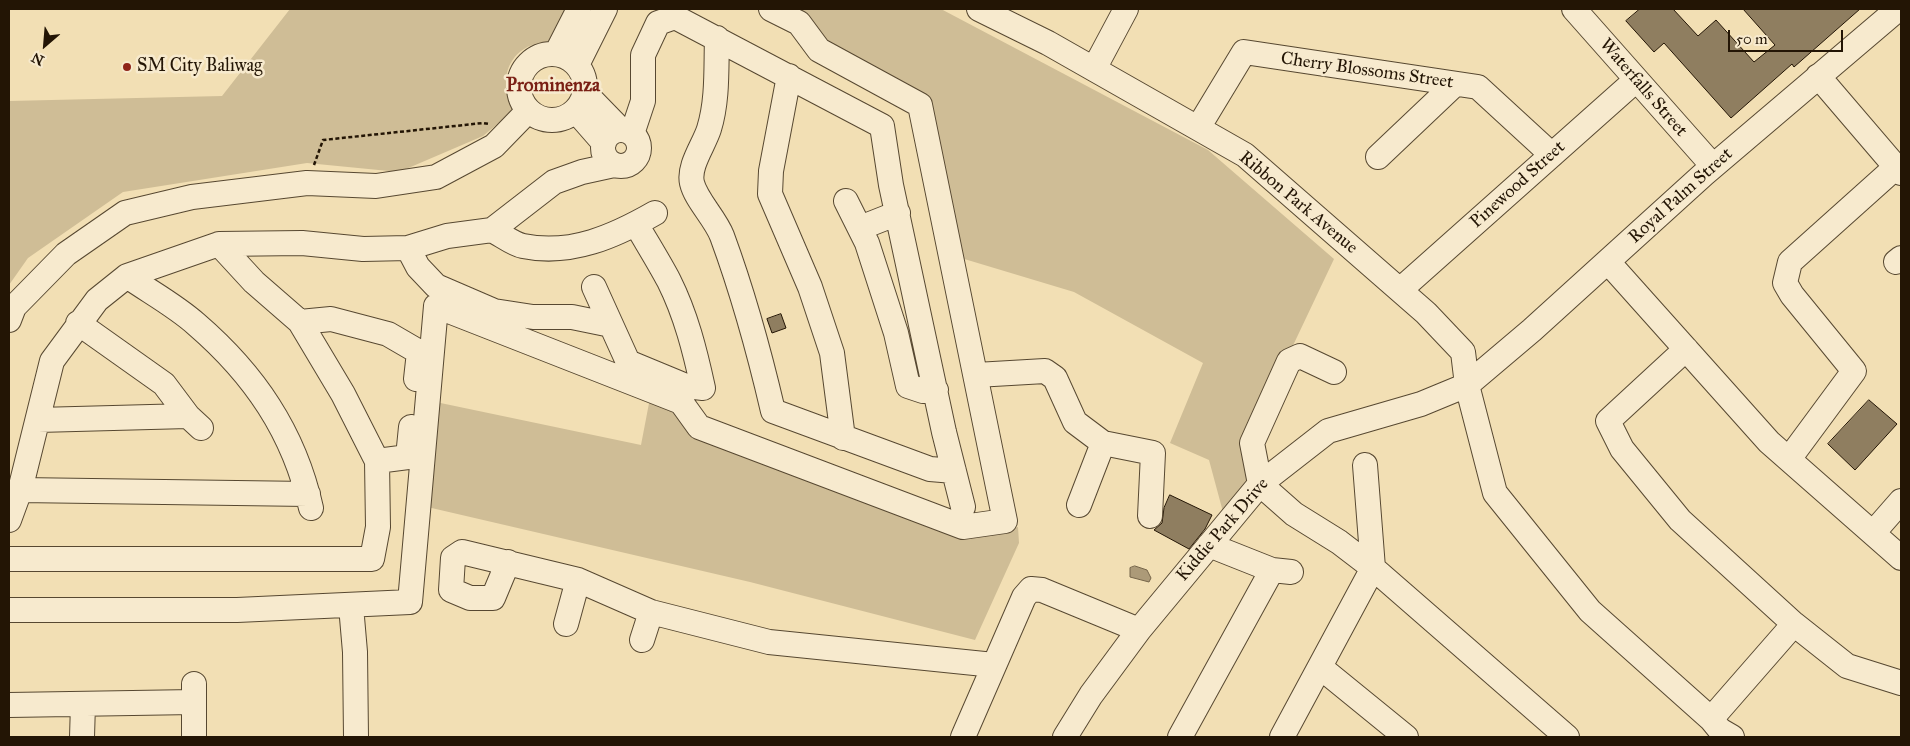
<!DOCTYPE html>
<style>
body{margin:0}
#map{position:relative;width:1910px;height:746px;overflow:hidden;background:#f2dfb4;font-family:"IM FELL Great Primer",serif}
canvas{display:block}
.frame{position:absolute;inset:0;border:10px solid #231505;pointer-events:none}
.north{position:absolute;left:20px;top:20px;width:50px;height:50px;-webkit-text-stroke:4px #f7eace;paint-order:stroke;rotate:207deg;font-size:14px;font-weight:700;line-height:20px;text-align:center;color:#231505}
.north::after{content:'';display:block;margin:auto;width:18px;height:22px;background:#231505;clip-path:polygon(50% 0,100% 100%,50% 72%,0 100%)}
.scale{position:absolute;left:1728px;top:30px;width:115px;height:22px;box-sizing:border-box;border:2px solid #231505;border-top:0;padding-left:6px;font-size:15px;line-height:18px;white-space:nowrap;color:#231505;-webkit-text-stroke:4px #f7eace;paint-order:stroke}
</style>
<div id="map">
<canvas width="1910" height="746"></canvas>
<div class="frame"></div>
<div class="north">N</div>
<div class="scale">50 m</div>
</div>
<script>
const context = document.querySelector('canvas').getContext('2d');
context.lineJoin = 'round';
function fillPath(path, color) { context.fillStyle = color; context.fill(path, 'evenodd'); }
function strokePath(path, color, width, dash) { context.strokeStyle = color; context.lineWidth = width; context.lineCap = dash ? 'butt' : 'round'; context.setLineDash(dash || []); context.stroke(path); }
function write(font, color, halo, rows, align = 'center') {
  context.font = font + ' "IM FELL Great Primer",serif'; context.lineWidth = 5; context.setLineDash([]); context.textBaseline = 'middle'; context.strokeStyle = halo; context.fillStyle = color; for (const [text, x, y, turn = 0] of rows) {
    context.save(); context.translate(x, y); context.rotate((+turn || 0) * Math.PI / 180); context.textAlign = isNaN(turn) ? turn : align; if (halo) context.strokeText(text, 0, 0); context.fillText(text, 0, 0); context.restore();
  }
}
const green = new Path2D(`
 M290 9H573L556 43C517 37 492 75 515 107L514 110 483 136 399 172 307 163 123 192 28 258 9 285V101L222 96Z
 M793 9H941L1208 150 1334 259 1252 432 1256 472 1223 512 1209 460 1170 443 1203 363 1074 292 961 258 927 96 824 45Z
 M650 398 963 537 1018 527 1019 543 975 640 750 582 423 506 431 401 641 445Z`);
const water = new Path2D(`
 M1135 566 1147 570 1151 578 1149 582 1130 577V568Z`);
const building = new Path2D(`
 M1640 9H1673L1698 36 1716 20 1754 62 1775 45 1743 9H1860L1794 67 1792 64 1731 118 1664 43 1654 52 1626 21Z
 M781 314 786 328 772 333 767 319Z
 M1869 400 1897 424 1855 470 1828 444Z
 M1170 495 1212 515 1205 529 1189 549 1154 530 1162 523 1164 508Z`);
const path = new Path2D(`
 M314 165 323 140 483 123 489 124`);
const minor = new Path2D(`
 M979 9 1048 43 1245 155 1426 313 1463 352 1467 385 1495 493 1590 611 1711 719 1720 730 1732 737
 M1574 9 1713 166
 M717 38C716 68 718 100 709 129 704 145 688 166 692 183 696 200 715 218 722 236 743 293 759 351 773 411L930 469 954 471
 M519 87a33 33 0 1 1 66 0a33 33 0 1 1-66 0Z
 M556 54 579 9
 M577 65 605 9
 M1094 69 1126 9
 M789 76 771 171 770 194 810 287 832 353 843 438
 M1818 76 1901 173
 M585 93 621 130
 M576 111 604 143
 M1198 128 1244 52 1478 87 1552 155
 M603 148a18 18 0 1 1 36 0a18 18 0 1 1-36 0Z
 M632 134 643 101V55L658 23 675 17 882 126 891 185 944 432 963 507
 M1378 157 1455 84
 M846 201 867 243 896 333 908 386 923 391 936 390
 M860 228 898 213
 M492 230C502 235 513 244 523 246 571 256 615 236 655 213
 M408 248 418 267 436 286 494 311 533 317H572L611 325
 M1608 262 1769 442 1901 558
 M1896 262 1901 258
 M127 276C150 292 176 306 196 324 254 374 294 432 311 508
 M594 287 628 362 686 386 703 388C695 351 686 315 669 281 659 262 647 243 636 224
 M1400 290 1636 80
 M9 320 14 307 66 254 125 213 192 197 307 183 376 186 436 177 494 146 528 111
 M300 322 331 319 388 334 419 352 416 379
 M78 323 164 384 188 416 201 428
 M1686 349 1608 421 1622 449 1680 520 1794 624 1847 666 1901 683
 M976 375 1045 371 1055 378 1075 422 1103 443 1153 453 1150 516
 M38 420 188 416
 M1789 459 1854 371 1792 295 1785 283 1790 262 1896 167
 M377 461 408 457 411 427
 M1365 465 1373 568 1567 737
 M20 490 308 494
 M1079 505 1103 443
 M9 520 20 490 52 361 97 300 127 276 219 244 302 243 363 249 408 248 447 236 492 230 554 182 582 172 614 165
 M1873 533 1901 501
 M1209 545 1272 570 1291 572
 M9 559H372L378 527 377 461 343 394 300 322 254 282 219 244
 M508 562 493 598H470L451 590 453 558 462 552 578 580 651 612 769 642 994 665
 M351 606 355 652 356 737
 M9 610H237L410 602 436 306 681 402 699 427 963 527 1005 521 920 105 819 50 799 23 771 9
 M566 624 578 580
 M642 640 651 612
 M1320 667 1406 737
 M9 705 194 702
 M1711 719 1794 624
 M82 737 83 704
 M194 737V684
 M963 737 1024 597 1031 589 1042 590 1139 630
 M1065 737 1091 695 1139 630 1260 484 1328 431 1421 404 1467 385 1532 330 1704 174 1898 9
 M1180 737 1272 570
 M1282 737 1373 568 1339 542 1294 514 1260 484 1252 443 1289 361 1300 356 1334 372`);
const markers = [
 [127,67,5,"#8f2418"]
];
const poiNames = [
 ["SM City Baliwag",137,67]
];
const streetNames = [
 ["Cherry Blossoms Street",1367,71,8],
 ["Waterfalls Street",1643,88,49],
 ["Pinewood Street",1518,185,-42],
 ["Royal Palm Street",1681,196,-42],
 ["Ribbon Park Avenue",1298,203,40],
 ["Kiddie Park Drive",1223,530,-49]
];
const neighbourhoodNames = [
 ["Prominenza",553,86]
];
fillPath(green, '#cfbd96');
fillPath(water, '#ac9a78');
strokePath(water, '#75654a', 1);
fillPath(building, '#8f7e60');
strokePath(building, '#231505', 1);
strokePath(minor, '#574831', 26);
strokePath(path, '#231505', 2.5, [4, 2.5]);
strokePath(minor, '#f7eace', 24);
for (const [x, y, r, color] of markers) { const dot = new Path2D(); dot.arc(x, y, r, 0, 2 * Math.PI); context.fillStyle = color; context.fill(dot); strokePath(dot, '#f7eace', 2); }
write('18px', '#231505', '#f7eace', poiNames, 'left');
write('18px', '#231505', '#f7eace', streetNames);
write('bold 19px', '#7a1f14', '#f7eace', neighbourhoodNames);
</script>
